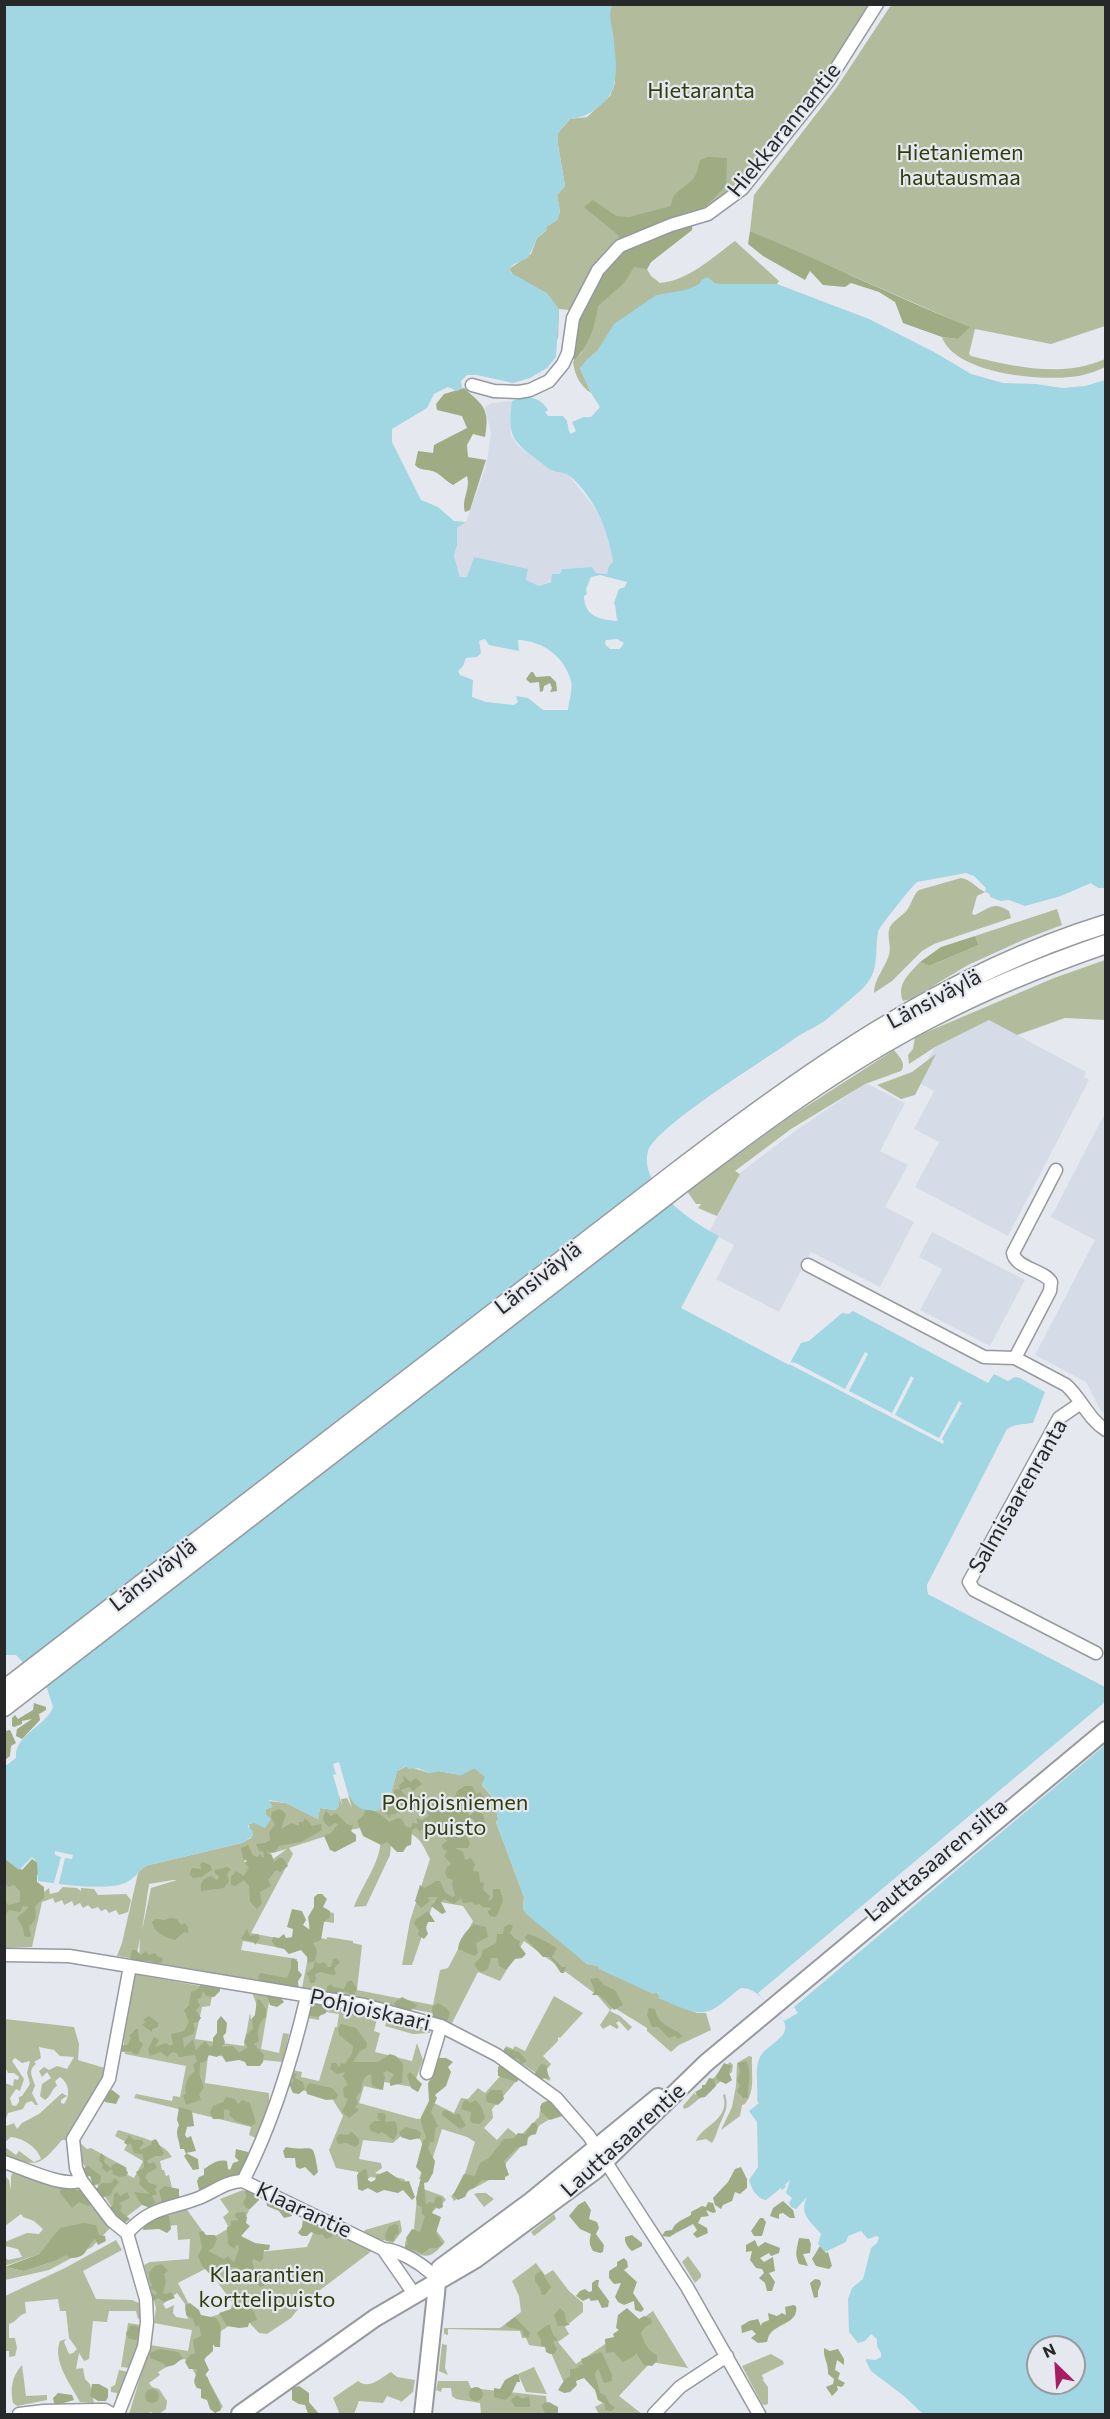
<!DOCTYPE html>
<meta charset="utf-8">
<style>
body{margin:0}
#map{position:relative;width:1110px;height:2419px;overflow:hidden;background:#e5e8ee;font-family:Commissioner,sans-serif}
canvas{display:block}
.frame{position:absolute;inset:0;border:6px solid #27282a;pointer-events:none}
.north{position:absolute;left:1026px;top:2335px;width:60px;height:60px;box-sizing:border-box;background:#e5e8ee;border:2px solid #999ba0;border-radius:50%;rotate:335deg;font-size:16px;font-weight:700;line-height:24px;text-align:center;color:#27282a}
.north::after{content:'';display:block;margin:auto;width:21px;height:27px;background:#a71d63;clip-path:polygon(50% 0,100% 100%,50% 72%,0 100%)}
</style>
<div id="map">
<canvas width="1110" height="2419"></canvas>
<div class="frame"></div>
<div class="north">N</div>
</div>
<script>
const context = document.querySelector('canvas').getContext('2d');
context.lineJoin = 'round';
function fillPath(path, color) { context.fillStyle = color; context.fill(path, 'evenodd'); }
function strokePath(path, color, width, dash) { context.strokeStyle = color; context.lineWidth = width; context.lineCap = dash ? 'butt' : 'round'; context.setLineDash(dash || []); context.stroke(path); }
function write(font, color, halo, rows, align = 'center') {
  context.font = font + ' Commissioner,sans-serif'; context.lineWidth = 4.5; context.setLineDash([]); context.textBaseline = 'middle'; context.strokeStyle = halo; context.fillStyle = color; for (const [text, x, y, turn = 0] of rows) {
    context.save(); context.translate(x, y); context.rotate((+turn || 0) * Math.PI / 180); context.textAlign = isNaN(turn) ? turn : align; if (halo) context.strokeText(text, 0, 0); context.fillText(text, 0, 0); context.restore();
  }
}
const built = new Path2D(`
 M512 401 510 421 511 435 518 446 553 471 568 474 594 507 610 537 613 562 607 574 596 573 592 567 562 569 560 574 551 581 539 586 526 580 528 570 474 557 467 578 460 577 454 556 457 545V528L466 522 486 466 491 434 485 407 492 403Z
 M989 1020 1086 1072 1084 1077 1089 1080 1008 1236 915 1187 939 1142 914 1129 934 1091 916 1081 935 1047Z
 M866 1083 905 1103 880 1151 908 1165 885 1207 914 1222 880 1287 811 1252 779 1312 716 1279 734 1245 709 1232 741 1172 798 1129Z
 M1105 1113V1414L1101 1411 1086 1382 1035 1355 1095 1240 1051 1217Z
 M932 1232 1025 1280 990 1346 920 1310 942 1269 919 1257Z`);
const green = new Path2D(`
 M612 5H871L822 76 739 185 716 206 693 213 692 230 651 262 647 269 651 276 660 283C688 281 713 257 735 241L779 281 777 284 760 287 746 297 714 283 708 278 580 368 591 393C579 385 575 375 573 362L582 352 580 311 559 309 558 339 509 269 531 254 537 238 546 231V227L557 220 560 212 557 195 565 186 558 145V133L570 119 587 117 610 96 615 83 613 34 608 14Z
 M891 5H1105V326L1051 344 975 329 969 354 971 356C1015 367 1063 378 1105 359V367C1099 370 1091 373 1083 375 1049 383 955 375 942 337L958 339 969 327 750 231 754 195 837 87Z
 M961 878C972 880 976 888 985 892L977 896 972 914 975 915C989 908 994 901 1009 911L1011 918 934 944 922 951 892 981 874 993C874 979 885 968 889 955 892 946 886 935 890 927 894 920 902 916 907 910 912 903 913 895 919 890Z
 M1057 909 1062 925 1023 940 968 965 911 999 903 1001C896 984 910 973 920 962L929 966 979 945 975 936Z
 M1105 960V1020L1065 1018 1017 1035 989 1020 935 1047 909 1064 908 1055 913 1049 915 1037 1054 978Z
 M894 1050C899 1057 907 1063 901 1071L865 1084 791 1129 735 1171 740 1174 717 1216 698 1208 701 1204H696L687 1191 790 1117Z
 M936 1054 915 1095 901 1099 877 1085 912 1072Z
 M407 1766 429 1773 438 1771 461 1775 474 1768 486 1777 482 1785 494 1799 498 1819 496 1822 524 1897 523 1909 587 1964 598 1966 656 1992 660 1996 659 1998 697 2013H706L711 2030 679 2045 671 2052 647 2031V2028L613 2007 610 2011 620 2016 632 2027 628 2031 619 2021 616 2023 619 2027 617 2029 610 2025 603 2029 600 2025 610 2010 597 1995 524 1941 500 1981 478 1972 452 2023 436 2017 437 2014 302 1988 308 1957 306 1941 314 1909 334 1913V1923L320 1921 318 1938 327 1939V1937L353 1941V1943L362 1945 357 1990 433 2005 440 1970 448 1968 473 1921 463 1906 434 1901 412 1965H402L410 1921 430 1859C426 1852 423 1843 417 1838 386 1811 323 1838 289 1848L293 1854 251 1933 296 1942 292 1950 243 1941 241 1950 297 1959 294 1987 139 1960 140 1938 136 1959 117 1956 122 1943 139 1869 149 1865 242 1843 251 1838 249 1824 270 1819 266 1815V1809L272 1807 268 1801 286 1803 318 1819 320 1808 335 1810 339 1806 338 1796 349 1795 367 1811 380 1810 390 1797 397 1771ZM287 1849 270 1861 244 1862V1861ZM173 1880H177L151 1888 142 1931 149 1884Z
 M378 1831H392L390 1855 366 1906 354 1907C363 1883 380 1864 381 1839L362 1833Z
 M4 1879 41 1894 49 1888 50 1894 58 1892 63 1887 77 1888 81 1891V1888L94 1889 98 1895 126 1894 131 1900 128 1912 119 1915 116 1910 109 1913 106 1909 101 1911 98 1907 92 1909 88 1905 83 1908 80 1903 74 1906 72 1901 64 1905 62 1900 55 1903 53 1898 42 1902 32 1947 5 1948Z
 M134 1974 217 1989 213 1992 210 2006 202 2007 195 2039 244 2046 250 2013 251 2019H255L257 2006 252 1992 270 1996 261 2049 279 2053 283 2033 289 2034 283 2062 208 2055 205 2083 269 2093V2102L258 2139 249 2135 251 2127 134 2098 136 2094 172 2101 173 2096 180 2097 186 2066 125 2054 123 2035Z
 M554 1996 583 2013 560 2038 558 2037V2041L543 2056 551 2064 544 2073 551 2078 549 2081 503 2052 506 2046 513 2049 515 2046 525 2051Z
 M311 2000 378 2015 374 2031 380 2033 375 2052 412 2061 417 2043 423 2060 413 2087 384 2082 381 2090 364 2086 359 2103 417 2119 424 2118 434 2103 454 2113 461 2098 468 2099 478 2088 485 2093 502 2074 497 2071 500 2065 519 2078 492 2109 493 2118 484 2128 497 2140 508 2128 519 2137 539 2117 540 2111 549 2102 560 2113 540 2125 506 2163 505 2170C489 2182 470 2188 454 2201L451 2196 461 2186 475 2142 467 2137 442 2129 426 2179H419L427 2155 420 2139 403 2134 393 2143 363 2140 359 2159 381 2163 382 2168 375 2173 404 2179 407 2183 371 2177 363 2181 358 2176V2172L336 2168 329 2150 343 2116 333 2100 287 2085 292 2070 302 2072 301 2077 319 2081 335 2027H337L339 2014 320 2011 319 2020 307 2018Z
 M388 2018 431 2030 430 2033 413 2034 385 2026Z
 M5 2019 74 2027 79 2044 78 2060 108 2069 67 2140H62C38 2168 39 2165 5 2158V2147L16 2155 19 2151 34 2162 41 2159C38 2148 23 2138 11 2137L5 2142V2124L6 2126 14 2123 17 2129 22 2123 39 2114 62 2093 67 2096 61 2100V2103L64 2104C71 2095 69 2083 60 2077L55 2081 57 2086C51 2089 52 2096 45 2100L40 2096 42 2084 51 2078 47 2072 42 2077 39 2071 44 2067 49 2070 57 2066 67 2069 74 2057 60 2056 54 2050 39 2047 41 2058 34 2062 36 2064C27 2071 33 2077 35 2086L32 2093 38 2105H35L32 2101 26 2103 23 2109 8 2113 5 2121V2083L13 2086 14 2079 18 2080 19 2077 14 2073H8L6 2069ZM15 2058 22 2063 30 2061 27 2073 30 2084 22 2096 19 2097V2102L16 2106 12 2105 10 2098 16 2089 20 2091 24 2079 12 2061Z
 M749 2056 752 2057C751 2074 756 2090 745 2104L742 2105 740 2116 721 2130 732 2107 736 2086 737 2063Z
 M730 2062 733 2065 732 2072 689 2107 684 2109 683 2106 694 2093 696 2095Z
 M725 2094C729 2107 725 2112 720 2124 717 2131 716 2137 712 2143L706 2139 696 2141C702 2125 731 2120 723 2095Z
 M118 2130C136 2136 163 2141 172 2157L160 2161 162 2170H164L166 2176 169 2175 175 2201 150 2208 142 2205 121 2221 80 2159V2143L87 2149 91 2148 127 2168 124 2173 134 2178 143 2161 124 2150 128 2143 115 2136Z
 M15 2169 57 2185 82 2190 112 2226 92 2247 49 2270 5 2280V2267L24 2271 55 2261 99 2237 61 2228 39 2254 5 2266V2257L8 2260 22 2257 18 2249 5 2246V2242L27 2233 39 2234 43 2229 34 2221 23 2217 21 2214 5 2226V2176L9 2180 11 2190V2176Z
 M418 2187 443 2196 446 2200 426 2217 445 2242C429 2261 426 2257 405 2249V2242L414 2229Z
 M243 2190 256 2196 238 2233 258 2252 307 2247 317 2224 373 2250 303 2303 291 2318 267 2334 259 2333 241 2314 207 2268 178 2283 194 2314 208 2318 225 2312 235 2322 221 2331 201 2366 223 2407 215 2413 191 2366H188L185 2359 178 2360 158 2372 160 2375 149 2383 152 2387 159 2389 167 2401 166 2409 159 2414H153L151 2412 147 2414H129L150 2345 188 2351 192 2330 154 2323 156 2308 144 2265 150 2262 189 2259 190 2239 178 2240 177 2225 144 2229 154 2216 185 2207 209 2240 229 2228 223 2217 229 2212 220 2199ZM177 2293 185 2304V2310L188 2319 176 2317 173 2313 174 2305 166 2309 163 2304Z
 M478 2193H486L494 2199 484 2207 474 2194Z
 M554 2214 556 2219 534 2236 531 2232Z
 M400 2220 402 2231 393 2243 384 2240 381 2241 363 2233 365 2230Z
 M116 2240 122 2250 83 2271 96 2299 132 2300 141 2304V2318L138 2319 136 2311H109L107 2322 93 2321 89 2359 84 2361 79 2353 76 2369 83 2368 85 2379 90 2384 94 2403 80 2402C71 2385 52 2361 60 2341L66 2339 64 2342 69 2354 73 2353 77 2349 69 2338 66 2311H60L58 2299 25 2302 26 2313C18 2315 17 2322 9 2324V2338H15L17 2348 15 2356 9 2357V2351H6L5 2358V2296L65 2268Z
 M688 2256 701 2274V2277L695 2283 682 2262Z
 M536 2263 545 2275 553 2270 569 2291 583 2303V2312L565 2327 569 2334 558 2342 576 2364 653 2311 688 2368 651 2362 619 2396 642 2414H599L595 2407 603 2403 586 2371 564 2383 549 2348 529 2345 526 2338H522L520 2331 448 2329V2335L444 2334V2328H500L521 2312 519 2296 512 2281Z
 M128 2323 141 2325 137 2351 130 2368 121 2367Z
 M442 2344 447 2345 445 2368 448 2375 439 2371Z
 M771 2354 783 2361 784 2364 762 2375 764 2380 762 2379 768 2387V2404L765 2405 762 2404 742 2366Z
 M22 2365 26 2396 47 2395V2400L17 2406 13 2403C10 2388 12 2376 22 2365Z
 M534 2367 547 2394 526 2392 518 2374Z
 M119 2370 129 2372 118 2402 116 2401 117 2393 111 2392V2387L115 2385Z
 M391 2372 397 2377 415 2380 413 2392 400 2403 401 2401 387 2396 383 2403 359 2401 354 2414H337L339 2412 333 2398 358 2381C369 2390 381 2378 391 2372Z
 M438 2381H468L471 2388 546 2396 548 2411 541 2414H481L480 2403 456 2399 452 2396 451 2388H442L441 2392 436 2390Z`);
const forest = new Path2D(`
 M708 157 727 158 726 186 705 207 693 213 692 230 651 262 647 269 634 267 624 283 598 306C595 327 589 345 574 361 568 314 597 280 626 247L618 235 584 207 593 200 616 216 629 217 671 206C672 191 684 189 693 179 697 175 698 167 700 160Z
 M750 231C824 262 896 297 970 327L958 339 942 337 903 323 895 302 879 292 851 283 845 287 823 285 810 271 805 280 763 256 748 244Z
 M464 388C484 406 490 409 485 437L473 434 467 445 468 457 486 460 470 510 465 512C461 499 471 489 467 476L453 485C446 481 443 477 437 473 429 468 421 472 415 465L418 451 433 453 434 445 467 428 462 416 437 410 436 404 444 394Z
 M531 672H533L536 677 550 676 556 682 557 691 550 692 552 688 550 683 544 686 543 691 540 692 539 682 530 683 526 679Z
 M975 936 979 945 929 966 920 962 941 947Z
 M34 1703 46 1707V1710L39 1714 40 1720 22 1739 16 1736 17 1729 32 1719 22 1721V1724L14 1727 12 1726V1718L15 1715 18 1719 33 1710Z
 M10 1730 16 1743 11 1746 10 1756 5 1760V1731Z
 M403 1775 410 1782 416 1778 422 1784 413 1791 409 1787 401 1790 407 1798V1810L391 1815 390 1818 388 1815 380 1811V1808L392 1802 390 1798 394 1794V1790L400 1789 399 1785 404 1781Z
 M465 1786H472L476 1794 480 1792 485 1799H489L490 1805 486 1811 477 1807 467 1809 469 1816 476 1811 483 1814 485 1823 479 1827 473 1819 468 1818 465 1833 470 1843 468 1848H455L463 1852 465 1860 471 1858 475 1864 473 1871 479 1872 480 1882 484 1883 483 1890 490 1896 488 1902 493 1898V1889H500L503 1900 497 1916 494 1917 489 1915 488 1911 492 1908 483 1907 479 1904 475 1905 472 1902 463 1903 461 1898 454 1904 444 1899 441 1902 446 1912 442 1914 431 1906 438 1897H428L430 1901 421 1908 415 1901 420 1885 425 1888 436 1881H440L445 1892 452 1897 455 1896 452 1884 453 1880 447 1878 445 1872 447 1867 451 1864 444 1856 447 1851 443 1849 442 1845 447 1841 442 1833H437L436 1827 422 1829 420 1832 416 1828 412 1830 411 1845 407 1846 403 1852H397L387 1842 381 1845 363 1836 357 1821 364 1815 365 1809C373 1809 383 1815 389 1822L398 1818 402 1819 405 1826 411 1828 412 1823 418 1824 416 1818 422 1820 429 1816 426 1810 422 1811 418 1807 408 1810 417 1796 421 1795C425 1800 429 1801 435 1799L443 1803 446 1809 450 1799 455 1797 457 1791Z
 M280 1809 286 1814 281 1829 291 1823 299 1826V1822H303L305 1818 312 1826 321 1824 322 1830 301 1842 279 1846 275 1852H266L272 1855 274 1863 278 1858H283L288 1866 280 1872 276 1870 268 1880 271 1886 260 1892 262 1903 257 1909 250 1902 249 1886 244 1880 235 1886 231 1885V1877L236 1871 244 1876 249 1867 245 1864 247 1860 243 1859 241 1848 248 1845 253 1855 257 1857 260 1854 263 1857 264 1852 259 1851 256 1844 265 1843 270 1840 269 1832 275 1825 271 1817 272 1812Z
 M326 1811 331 1816 336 1813 347 1824 353 1826 351 1831 356 1835V1841L335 1852 330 1850 324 1836 331 1833 338 1824 335 1823 329 1827 324 1822 323 1817Z
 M5 1858 22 1870 32 1859 38 1863 42 1873 37 1875V1882L44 1887V1898L35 1906C36 1914 37 1921 29 1926L31 1936 29 1937 24 1936 23 1928 17 1918 29 1907 23 1906 20 1912 9 1910 5 1915V1902L9 1905 20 1902V1891L14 1885 8 1887 5 1881Z
 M203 1862 210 1865 212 1870 201 1877 193 1878 190 1874 192 1868 201 1869 200 1864Z
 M227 1867 231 1869 227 1874 229 1881 224 1888 201 1891C200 1883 202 1879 211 1876L217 1880 219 1877 215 1873V1870Z
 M318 1894H322L327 1899 323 1907 330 1911V1917L324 1922 321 1940 313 1943 317 1950 315 1961 319 1964 324 1962 328 1967H331L333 1959 336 1958 340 1962 334 1968 336 1974 332 1975 321 1972 315 1974 316 1979 314 1983H310L309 1977 306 1974 313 1968 315 1961 308 1963 307 1957 301 1950 289 1954 284 1949 276 1947 272 1941 273 1937 279 1938 284 1934 286 1938 292 1937 293 1929 287 1927 292 1909 302 1911 306 1920 303 1925 310 1930 308 1917 314 1907V1897Z
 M428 1911 435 1922H428L426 1928 428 1934 424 1939 418 1935 419 1930 414 1924 416 1919Z
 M170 1918 177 1919 181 1925 185 1923 188 1927V1933L184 1932 175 1940C166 1938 154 1933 152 1922L156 1919 165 1920Z
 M474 1924 486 1927 488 1937 476 1943 478 1953 474 1956 458 1949C459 1939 466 1931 474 1924Z
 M510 1924 513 1926 510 1933 515 1939 520 1941 519 1945 526 1954 522 1958 515 1959 506 1970 499 1966 498 1958H491L488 1969 482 1972 478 1970 474 1964 481 1957 483 1950 496 1943 497 1934H503L504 1927Z
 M247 1929 250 1936 258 1934 260 1938 255 1945 254 1942 241 1939Z
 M528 1934C538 1937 547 1942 557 1948L552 1957 562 1967H566L564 1973H561L550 1957H543L525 1938Z
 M132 1950H136L141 1955 146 1951 149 1955 155 1953 158 1957 163 1958 162 1962 157 1964 151 1961 133 1963 130 1957Z
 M293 1958 298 1962V1970L302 1975 298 1981 299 1992 279 1987 273 1983 272 1986 261 1984 258 1977 261 1973 287 1978 291 1968V1960Z
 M598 1978 604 1985 615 1990 623 2005 614 2010 604 1999 599 1995H592L595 1991 590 1979Z
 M351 1980 357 1988 354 1996 344 1991 341 1995 337 1993 333 1996 326 1993 327 1987 331 1984 333 1987 344 1989 347 1982Z
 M202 1982 215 1983 220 1988V1991L214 1997 206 1996 203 1991 201 1998 197 1999 200 2006 196 2010 201 2018 198 2022 193 2023 195 2030 193 2034 183 2038 184 2048 193 2039 196 2050 205 2041 210 2047 213 2045V2038L217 2033V2021L221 2016 227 2023 226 2033 223 2036 225 2042 222 2047 233 2046 239 2053 248 2047 244 2042 246 2035 253 2029 252 2018 255 2015 257 1999 260 2000 266 2009V2017C258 2021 257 2032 259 2041L254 2044 264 2055 263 2062 260 2066H247L245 2062 239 2060 226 2062 221 2054 217 2057 209 2055 206 2061 200 2063C200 2068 199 2072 200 2077 203 2084 206 2087 199 2094L201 2100 186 2105 183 2095 186 2094C184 2084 188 2076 195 2071L193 2065 197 2061 195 2055 179 2057 177 2053 172 2052 167 2057 161 2052 150 2056 148 2049 154 2037 159 2040 155 2047 166 2043 170 2046 173 2044 171 2034 184 2031 189 2022 184 2010 189 2005 191 1992 198 1989Z
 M277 1993 284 2002 277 2007 270 2005 267 1996Z
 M402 1997 417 2005 416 2007 405 2013 397 2009 394 2003Z
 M310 2000 326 2005V2013L317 2017 310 2016 307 2006Z
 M438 2003C451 2010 454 2014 443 2025L433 2019 432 2007Z
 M649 2008 655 2009C658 2026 673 2027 683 2036L678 2039 675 2036 669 2038 658 2027H652L647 2015Z
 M149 2016 158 2023V2027L152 2029V2032L142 2025 146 2022 143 2020Z
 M341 2024 356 2028 367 2043 366 2048 360 2051 353 2062H378L390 2054 396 2056 403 2064 402 2083 390 2086V2081L394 2074 387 2071 383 2073 385 2077 383 2090 372 2086 371 2074 366 2076 362 2083 361 2091 356 2097 358 2104 355 2107 359 2110 349 2118 342 2112 348 2099 344 2097 343 2088 348 2085 343 2076 345 2072 337 2074 330 2069 332 2063H336L339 2068 341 2063 345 2064 352 2054 353 2046 339 2035 338 2029Z
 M136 2029H138L139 2040 143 2044 138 2054H134L131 2051 122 2052V2045H128L131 2037 129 2036Z
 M505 2048 519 2052 527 2061 521 2064 519 2059 508 2057 503 2051Z
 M437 2058H446L453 2062 448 2067 451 2072 446 2086 435 2095 437 2098 431 2112 438 2126 435 2129 434 2142H430L428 2149 435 2161 433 2173 428 2182 424 2183 426 2205 429 2202 434 2203 435 2198 439 2196 442 2198 443 2207 439 2209 435 2207 432 2213 441 2217 436 2233 443 2244 437 2248H430L422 2254 416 2250 406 2249 405 2245 408 2244 406 2238 412 2229 420 2232 425 2216 422 2214V2207L417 2205 416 2198 422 2173 416 2167 423 2141 426 2138 421 2122V2117L429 2101 428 2083 433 2076 432 2073Z
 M746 2061C753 2073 747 2085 748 2098H743L737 2091 740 2086 737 2080 740 2072 738 2063Z
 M724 2063 731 2066 729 2073 732 2080 726 2084 717 2080 716 2076Z
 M503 2064 510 2069 511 2075H519V2079L517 2082 498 2076V2067Z
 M541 2064 546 2065 549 2078 539 2079 534 2075Z
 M410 2072 422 2084 418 2092 411 2088 407 2075Z
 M296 2073 295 2078 303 2082 305 2089 299 2094 293 2093 289 2084 294 2081 291 2075Z
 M709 2078 714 2079 716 2086 705 2097 699 2098 695 2092 702 2088V2085H705Z
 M309 2083 332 2088 338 2095 336 2099 326 2100 307 2094 306 2089Z
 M112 2090 120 2096 116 2104 105 2102 102 2097 106 2091Z
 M491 2090H502L504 2099 498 2105 487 2102 486 2095Z
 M226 2097 235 2099 238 2104 242 2100 250 2103 256 2123 251 2126 236 2121 229 2115 230 2111 226 2109 224 2110V2119H213L210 2112 213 2106 223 2102Z
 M552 2099 565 2115 550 2120 541 2112 540 2107 542 2103Z
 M467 2100 470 2103 476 2100 482 2108 485 2118 480 2124 472 2123 470 2120 471 2112 461 2109 464 2101Z
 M179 2107 192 2111 194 2126 187 2127 185 2135 187 2138 191 2136 196 2151 186 2153 198 2159 199 2169 193 2170 184 2156 186 2154 184 2149H180C180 2140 174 2134 179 2125L177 2120Z
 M447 2110 454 2115 459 2113 466 2126 460 2129 442 2115 443 2111Z
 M378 2113H383L386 2115 385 2122 395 2121C398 2128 399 2135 393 2140L382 2132 379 2134 371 2131 369 2126 374 2121H380L377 2118Z
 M532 2123H536L538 2127 536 2134 528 2136 527 2145 517 2148 504 2161 509 2175 505 2177V2180H482L474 2188 469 2189 465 2197 458 2200 453 2195 464 2174 475 2176 480 2163 489 2158 504 2139 514 2138 518 2133 525 2134Z
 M406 2127 417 2130 421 2133 420 2138 410 2140 401 2137 399 2132Z
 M352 2132 359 2139V2144L355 2147 346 2143 338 2144 336 2138 340 2134 347 2135Z
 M129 2135 134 2140H142L144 2144 139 2148 141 2150 152 2144 151 2141 156 2139 164 2153 162 2156H155L147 2161 149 2164 154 2162 157 2168 148 2173 145 2177 149 2183 157 2185 155 2190 157 2194 152 2196 155 2203 148 2207 141 2204 134 2192 150 2194 139 2184 140 2178 136 2172 144 2168 143 2154 134 2153 131 2143 128 2145 124 2143Z
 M286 2147C315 2153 312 2137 318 2172L314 2176 305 2167 300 2169 296 2167 295 2158H285L283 2151Z
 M236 2149 248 2152 249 2159 243 2175 227 2182 226 2177 224 2178 225 2182C216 2186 208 2188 199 2190L197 2181 199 2177 204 2175V2169C212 2164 217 2159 227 2161L228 2169 230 2170 233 2163 239 2161 235 2157Z
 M101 2153 105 2157 104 2162 111 2168 112 2165 117 2163 125 2167 128 2173 126 2176 119 2177 113 2174 112 2169 107 2172 102 2168 103 2165 99 2160Z
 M88 2166 101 2176 100 2183 93 2186 90 2176 86 2177 83 2171 84 2168Z
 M741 2167 747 2179V2188L740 2194 735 2192 732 2201 723 2205 721 2209 715 2205 713 2198 728 2182 735 2169Z
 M364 2169 367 2170 368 2180 371 2182 375 2180 377 2175 387 2171 403 2182 409 2181 415 2197 412 2200 403 2190 398 2193 384 2190 377 2193 368 2188 362 2191 358 2189 357 2175Z
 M115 2178 119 2182 113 2189 111 2195 101 2198 95 2190 102 2183H111Z
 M164 2186 179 2189V2199L166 2203 162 2202 159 2191Z
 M250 2187 256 2191 259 2200 250 2209 246 2208 243 2203 246 2197 245 2190Z
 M68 2188 82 2191 91 2204 88 2206 79 2202 72 2208 60 2193V2190Z
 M117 2192 120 2196 127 2192 130 2198 119 2203 122 2206 120 2211 130 2219 122 2225 109 2209 113 2205 114 2194Z
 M270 2199 290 2208 292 2216 284 2218 279 2211 267 2206 266 2201Z
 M585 2201 591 2210 589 2219 597 2222 599 2228 596 2234 604 2245 603 2252 600 2253 593 2251C589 2244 589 2241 591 2234L580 2229 569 2216 578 2205Z
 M783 2201 793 2210 795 2218H790L783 2213 779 2214V2219L770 2216 773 2208Z
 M708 2202 713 2203 716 2212 713 2213 706 2210 709 2216 701 2217 698 2223 707 2228 708 2233 697 2238 693 2234 697 2230 693 2224C690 2226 671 2235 670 2237L662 2236 665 2231 672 2230C675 2222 684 2219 691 2215V2212L702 2206 706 2207Z
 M245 2212 247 2218 246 2223 250 2226 241 2236 255 2243 270 2245 269 2250H264L263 2259 260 2262 254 2259 252 2261 254 2268 259 2269 262 2274 265 2270 267 2271 268 2278 264 2281V2285L261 2287 237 2271 238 2267C229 2269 221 2265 214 2268L216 2271 211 2275 202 2266 198 2256 202 2248 199 2232 203 2231 206 2235H215L217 2239 214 2247 208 2251 224 2259 228 2256 234 2262 239 2249 238 2245H236L235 2249 228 2244 227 2227 231 2226V2221L239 2220 235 2217 236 2213Z
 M153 2214 162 2217 166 2215 169 2216 171 2229 167 2233 159 2229 143 2230 145 2219Z
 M303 2218H307L309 2223 313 2221 327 2228 333 2236 326 2239 322 2234 318 2235 311 2232 307 2236H302L298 2233 302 2227Z
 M760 2218H763L766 2222 762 2236H754L751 2231Z
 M83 2223 96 2225 99 2235 105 2236 106 2241 98 2245 95 2239C83 2250 89 2258 69 2258L67 2255 55 2261 24 2271 5 2267 39 2254 60 2228Z
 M394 2224 398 2225 399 2233 395 2236 394 2241H386L385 2235 389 2227Z
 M632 2235 642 2243V2246L632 2251C628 2248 624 2242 625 2237Z
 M799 2238 809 2239 811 2244 810 2253 803 2254 808 2266 799 2264C794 2253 797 2249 799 2238Z
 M755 2240 758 2247 765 2242 780 2248 779 2253 771 2256 769 2253 760 2258 764 2262 773 2257 775 2271 769 2273 775 2282 772 2291H767L765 2283 759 2278 764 2273 762 2269 756 2268 750 2260 752 2251 746 2252V2245Z
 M820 2246 826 2253 828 2252 832 2266 829 2269 816 2266 812 2259Z
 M624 2258 627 2261 628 2267 624 2270 637 2282 633 2293 644 2309 641 2312 635 2310 634 2301 624 2305 618 2302 615 2297 621 2283 614 2284 609 2278V2271L617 2266V2262Z
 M162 2264 168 2271 164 2274 166 2282 163 2293 167 2294 171 2292 175 2298 164 2302 158 2298 151 2302 150 2293 156 2295 157 2292 150 2288 152 2285 149 2279V2272L155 2266Z
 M541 2271 551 2287 545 2295H542L540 2288 535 2281V2275Z
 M815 2279 820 2280 821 2284 818 2291V2297L814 2298 810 2283Z
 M596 2280H599L598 2286 609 2301 608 2307 602 2308 598 2300 591 2301 589 2298 583 2301 576 2296 580 2291 585 2289 589 2292 592 2291V2283Z
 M239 2299 254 2312 257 2320 249 2323 248 2327 239 2328 227 2326 219 2313 231 2309 233 2300Z
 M190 2303 199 2310 201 2315 216 2318 221 2326 220 2347H215L213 2344V2351L204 2359 209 2370 205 2375 208 2378C210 2390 220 2397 221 2410L215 2413 210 2409 207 2400 201 2398V2389L197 2388C191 2379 197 2378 197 2369H189L185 2362 190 2355 195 2353 193 2340 201 2336 199 2325 196 2327 193 2319 186 2315V2305Z
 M793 2305 796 2306C799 2323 778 2323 770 2334 768 2336 768 2339 767 2342L758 2343 751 2338 756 2334 752 2330 742 2333 741 2326 749 2321 758 2319 761 2326 762 2323 769 2320 768 2313 777 2316 782 2313 786 2315 785 2307Z
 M560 2308 565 2313 566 2322 570 2325 558 2326 554 2315Z
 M627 2308 639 2319 644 2316 651 2319 652 2323 645 2327 641 2333C644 2343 648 2351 657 2355V2361L652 2366 644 2365 636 2353 634 2356 623 2362 614 2352 606 2353 605 2339 614 2337 613 2334 619 2330 616 2328 618 2315Z
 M515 2317 530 2333 528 2338 523 2335 522 2330 507 2327 506 2324Z
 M135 2325 139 2328 140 2335 136 2340 129 2339 126 2334 130 2326Z
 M547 2325H550L553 2335 558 2340 553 2342 557 2349 554 2354H550L546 2352 545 2346H541V2340L537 2333Z
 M824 2348 830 2351 838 2349 844 2359V2365L837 2360 835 2370 840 2373 838 2379 845 2383 842 2387 837 2386 838 2390 832 2396 826 2387 833 2384 834 2379 828 2374C829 2364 823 2358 824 2348Z
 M160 2349 178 2352 183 2358 174 2365 166 2367 163 2363 150 2358V2353Z
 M600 2352 602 2353 612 2375V2381L604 2383 598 2368 595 2374 600 2393 605 2395 609 2403 615 2408 611 2411 605 2410V2404L598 2400 595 2390 584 2378 576 2381 577 2385 570 2392 564 2393 558 2390 565 2379 570 2376V2369L579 2368 578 2366 583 2365 581 2359Z
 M516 2374 519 2375 520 2382H517L511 2395 505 2400 494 2397V2388L500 2389 505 2380Z
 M92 2384H99L108 2389V2397L106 2401H98L90 2396Z
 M299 2386 309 2393V2402L319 2414H308L305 2405 299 2404 292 2400V2388Z
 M469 2394a7 7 0 1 1 14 0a7 7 0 1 1-14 0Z
 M145 2396a7 7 0 1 1 14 0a7 7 0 1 1-14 0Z
 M58 2393 72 2395 74 2400 57 2405 54 2403 53 2398Z
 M517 2395 522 2399 529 2396 530 2407H515L511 2400Z
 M549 2402 558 2407V2414H545L542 2406 544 2403Z`);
const water = new Path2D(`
 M5 5H612C608 17 612 24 613 36 616 59 621 87 603 103 591 113 586 117 570 119L558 133V145L565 186 557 195 560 212 557 220 546 227 547 230 537 238 528 258 514 264 509 269 511 273 547 293 559 309 556 357 547 368 530 378 513 383 477 375H467L461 381 462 388 457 391 448 387 434 394 427 408 392 429V442L421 500 438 507 454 521 466 522 457 528V545L454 556 460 577H467L474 557 528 569 526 580 539 586 551 582 552 574H560L562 569 592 567 596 573 607 574 609 566 613 562C609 532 595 498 571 477 566 472 560 473 554 471 547 469 541 462 535 458 510 440 508 432 512 401 525 395 540 396 548 410L545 412 548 416H563L567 421 569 431 571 434 576 431 572 422 584 417H591L600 407 591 393 580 368 586 360 597 351 614 324 656 295 686 290 700 284 701 280 708 277 714 283 720 284H777L869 319 934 352 971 374 1003 383 1036 384 1062 388 1085 386 1105 380V888H1098L1091 883 1061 896 1025 906 1009 900 1001 901 990 897V894L985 892 986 888 974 876 966 873 917 882C912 886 879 927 878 932 874 956 881 972 860 991 849 1001 837 1010 826 1020 815 1028 801 1033 791 1041 765 1060 656 1126 648 1151 638 1186 693 1223 719 1236L681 1308 789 1365 801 1343 809 1341 842 1313 849 1314 853 1311 988 1383 994 1374 1008 1381 1015 1377 1020 1378 1045 1392 1033 1423 1011 1427 927 1585 928 1594 1105 1687V2414H923L904 2396 871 2371 866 2361V2359L875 2360 881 2357V2353L877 2346V2339L871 2334 865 2341 858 2343 849 2332 848 2299 852 2288 863 2279 871 2248 877 2243 879 2237 876 2236 868 2239 861 2231 848 2236 846 2242 825 2252 818 2244 821 2234C812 2222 798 2215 807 2197L796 2209 791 2207 789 2203 792 2198 786 2193 790 2180 785 2185 786 2187 782 2190 781 2188 766 2200C757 2199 751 2188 749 2180L758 2167 757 2122 749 2111 759 2103 757 2101C759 2087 753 2065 762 2054 771 2042 795 2035 781 2017L779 2019C769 2007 759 1988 741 1988 732 1994 725 2002 715 2008 698 2020 675 2004 658 1998L660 1996 657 1992 653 1994 599 1969 598 1966 587 1964 526 1914 523 1909 524 1897 496 1822 498 1819 494 1799 482 1784 485 1777 474 1768 461 1775 438 1771 429 1773 418 1768 408 1769 406 1766 397 1771 390 1797 380 1810C365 1812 355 1809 349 1795L339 1796V1806L335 1810 320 1808 318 1819 286 1803 269 1800 273 1807 266 1809V1815L271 1819 265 1828 254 1823 249 1824 248 1827 253 1831V1836L242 1843 149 1865C140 1869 135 1878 127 1882 107 1892 60 1884 38 1881L37 1862 32 1857 19 1870 5 1859V1764L7 1765 16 1758C14 1734 46 1727 53 1707L47 1688 16 1655H5ZM600 575 627 582 625 587 619 589 614 603C617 609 615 615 618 621 600 620 584 616 584 596L587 594 586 589 591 577ZM485 639 489 645 519 651 518 640C543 641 565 657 571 681 573 689 569 701 568 710H543L528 698 516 696 518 702 514 705 486 702 472 697 473 680 460 675 458 671 463 666 466 658 477 657 481 653 479 641ZM617 639 624 643 620 649H610L605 644 606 640ZM1038 2347H1074V2383H1038Z`);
const pier = new Path2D(`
 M865 1352 868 1354 849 1391 892 1413 911 1376 914 1378 895 1415 939 1438 959 1401 962 1403 942 1439 944 1441 943 1444 789 1364 790 1362 796 1363 845 1389Z
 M1035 1420 1038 1421 1034 1426 1009 1431 930 1587 932 1592 1094 1677 1092 1680 928 1594 927 1585 1007 1429 1016 1425 1033 1423Z
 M1105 1702V1745L794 2007 798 2013 784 2021 781 2017 779 2019 758 1993Z
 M339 1762 352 1808 347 1798 341 1799 342 1806 333 1775 336 1774 333 1764Z
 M55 1851 73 1855 72 1859 65 1858 58 1887 53 1886 61 1857 55 1855Z`);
const minor = new Path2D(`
 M472 385 494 391 519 392 530 390 549 381 563 364 568 353 573 318 598 270 620 246 671 225 708 214 742 189 829 80 877 4
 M808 1265 984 1357 1015 1358 1066 1385C1081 1398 1088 1419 1106 1430
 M1015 1358 1050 1291 1051 1282C1044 1270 1015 1268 1013 1253L1056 1170
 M1081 1403 1059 1418 969 1582 974 1590 1096 1653
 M4 1955 69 1956 364 2005 441 2026 497 2055 556 2098 589 2136 687 2287 759 2414
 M427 2073 441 2026
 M4 2162C24 2168 65 2189 81 2180
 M243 2181C273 2123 292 2060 307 1996
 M127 2233C152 2206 167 2210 199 2198 214 2192 226 2181 243 2181L383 2249C399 2250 419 2262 431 2273
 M383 2249 410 2288
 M19 2414 44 2411 97 2410H105L112 2414
 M118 2414 144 2347 147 2322 146 2299 127 2233 112 2221 81 2180 76 2168 73 2139 109 2079 130 1966
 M654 2414 680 2387 727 2356`);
const major = new Path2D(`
 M440 2268 531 2201 658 2097
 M240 2414 375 2318 476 2259 596 2170 706 2063 1106 1730
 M423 2414 436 2294 437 2281 442 2274`);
const highway = new Path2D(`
 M4 1690 671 1176C804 1074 943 974 1106 924
 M4 1707 679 1186C759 1125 840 1065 929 1019 986 989 1045 965 1106 944`);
const parkNames = [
 ["Hietaranta",701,91],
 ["Hietaniemen",960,153],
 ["hautausmaa",960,178],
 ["Pohjoisniemen",455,1803],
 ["puisto",455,1828],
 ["Klaarantien",267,2275],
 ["korttelipuisto",267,2300]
];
const streetNames = [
 ["Hiekkarannantie",784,130,-51],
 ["Länsiväylä",934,999,-28],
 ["Länsiväylä",538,1278,-38],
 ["Salmisaarenranta",1018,1496,-60],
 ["Länsiväylä",153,1575,-38],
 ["Lauttasaaren silta",936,1860,-40],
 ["Pohjoiskaari",370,2010,13],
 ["Lauttasaarentie",623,2140,-42],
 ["Klaarantie",304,2210,25]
];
fillPath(built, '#d5dce8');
fillPath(green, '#b2bc9c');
fillPath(forest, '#9fab83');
fillPath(water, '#a1d6e3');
fillPath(pier, '#e5e8ee');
strokePath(minor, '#96999e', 15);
strokePath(major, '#96999e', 20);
strokePath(highway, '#96999e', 21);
strokePath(minor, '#fff', 12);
strokePath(major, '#fff', 16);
strokePath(highway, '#fff', 18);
write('22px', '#323d0d', '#e5e8ee', parkNames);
write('22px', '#27282a', '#e5e8ee', streetNames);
</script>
